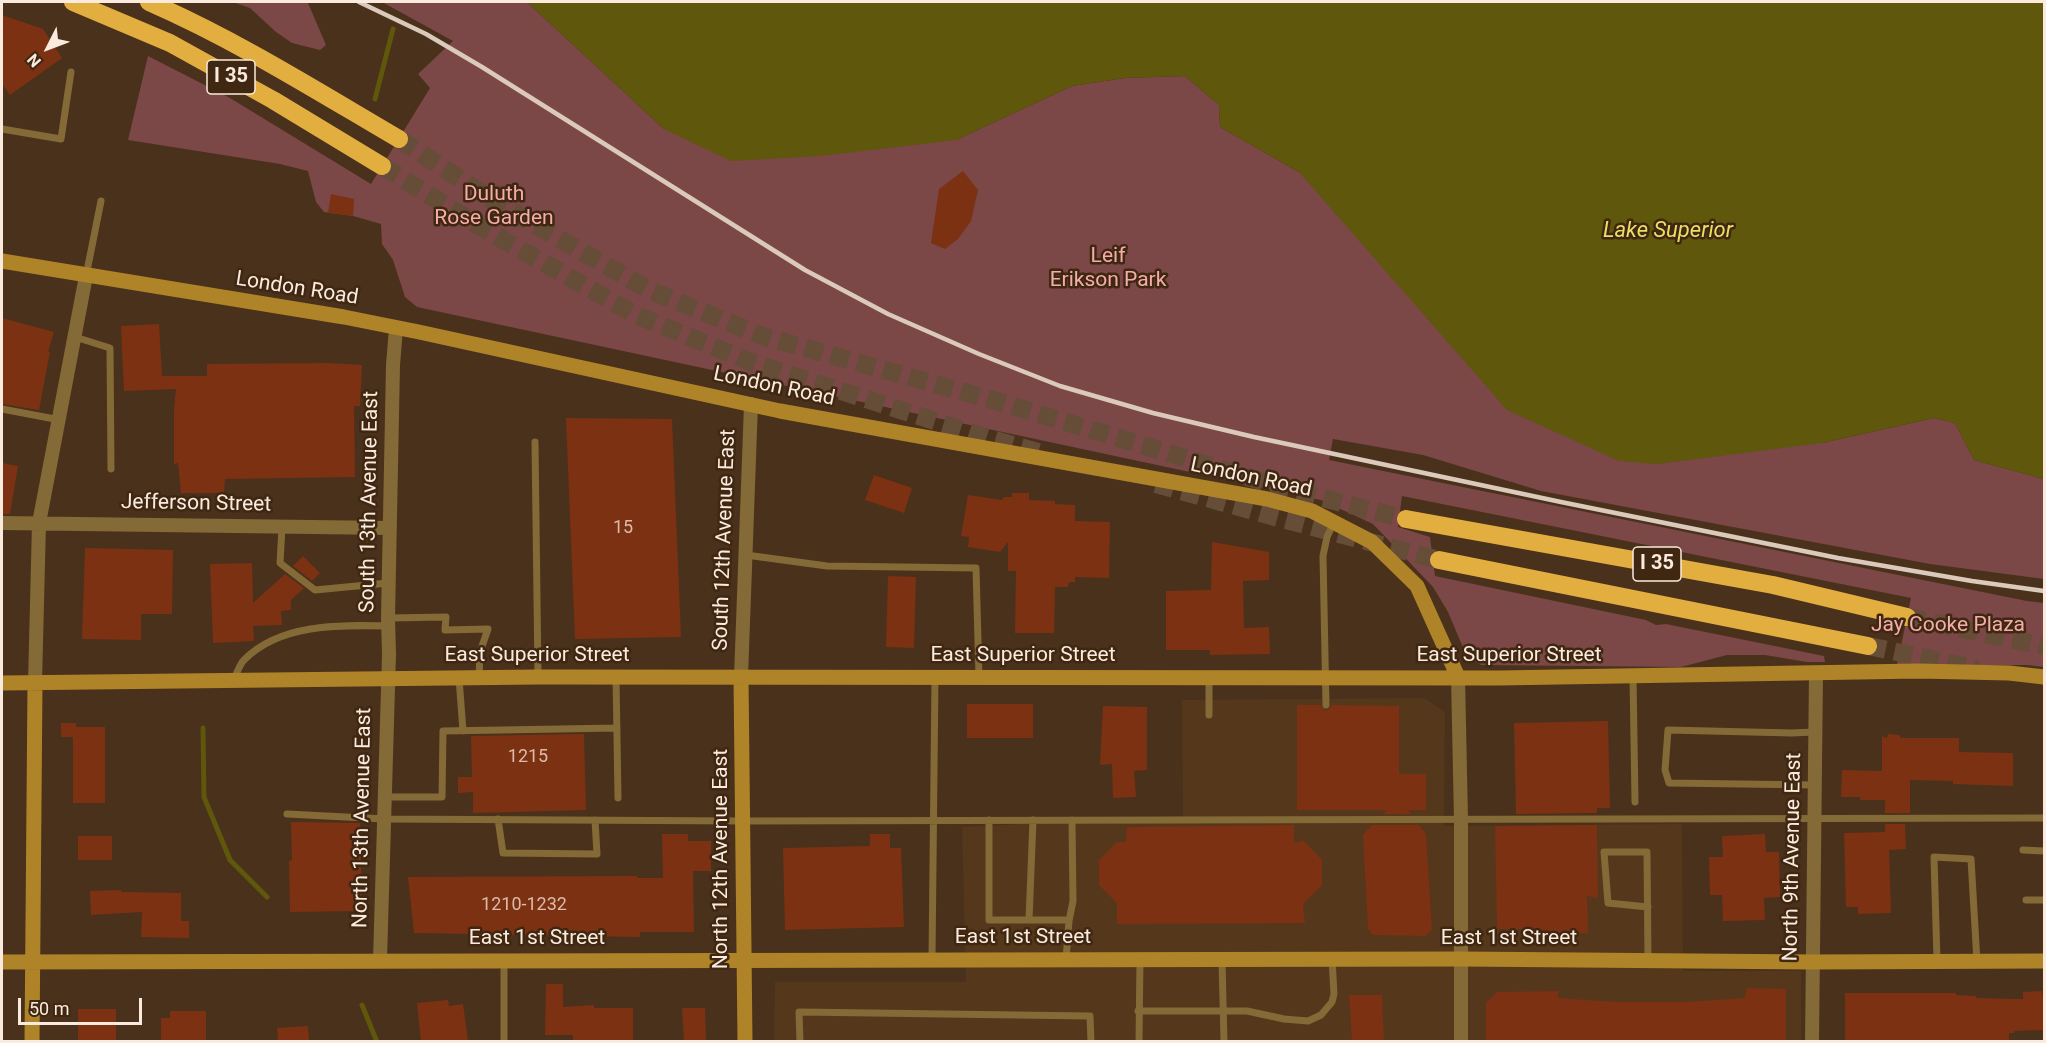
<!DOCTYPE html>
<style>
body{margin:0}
#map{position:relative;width:2046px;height:1043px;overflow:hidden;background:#4a311b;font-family:Roboto,sans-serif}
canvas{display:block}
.frame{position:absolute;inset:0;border:3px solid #fbebde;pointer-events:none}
.north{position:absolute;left:18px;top:18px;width:60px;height:60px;-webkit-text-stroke:4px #3f2711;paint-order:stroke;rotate:228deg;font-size:16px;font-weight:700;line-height:24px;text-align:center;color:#fbebde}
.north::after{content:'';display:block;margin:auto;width:21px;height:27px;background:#fbebde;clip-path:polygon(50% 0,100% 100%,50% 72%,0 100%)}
.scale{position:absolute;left:18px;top:998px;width:124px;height:27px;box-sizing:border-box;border:3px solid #fbebde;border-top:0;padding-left:8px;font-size:18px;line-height:21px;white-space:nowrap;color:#fbebde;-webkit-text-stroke:4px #3f2711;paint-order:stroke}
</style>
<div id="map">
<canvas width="2046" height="1043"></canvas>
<div class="frame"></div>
<div class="north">N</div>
<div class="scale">50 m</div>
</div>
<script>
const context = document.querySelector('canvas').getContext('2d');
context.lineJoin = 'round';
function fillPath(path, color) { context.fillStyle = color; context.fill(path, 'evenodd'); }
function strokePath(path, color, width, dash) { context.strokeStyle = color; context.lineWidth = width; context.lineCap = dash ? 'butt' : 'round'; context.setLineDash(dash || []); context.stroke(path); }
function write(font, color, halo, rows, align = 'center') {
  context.font = font + ' Roboto,sans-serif'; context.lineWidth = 5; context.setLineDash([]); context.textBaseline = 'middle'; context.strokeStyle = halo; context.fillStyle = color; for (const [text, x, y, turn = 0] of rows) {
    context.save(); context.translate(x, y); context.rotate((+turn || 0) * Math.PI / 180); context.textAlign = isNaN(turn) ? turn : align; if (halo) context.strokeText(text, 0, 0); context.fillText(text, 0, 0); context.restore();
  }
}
const built = new Path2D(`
 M1424 698 1445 712 1444 826 1682 824 1683 971H1801V1041L774 1042 775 982H966L962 827 1183 816 1182 700Z`);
const green = new Path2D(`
 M233 2H304L308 3 326 45 320 50 292 43 276 32 250 8Z
 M382 2H527L664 129 956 140 1072 86 1125 78 1185 76 1219 105 1220 127 1299 172 1822 443 1934 418 1955 423 1974 460 2044 479V579L1930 564 1541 491 1423 455 1333 439 1329 460 2027 601 2044 603V667L2027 665H1897L1911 598 1402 496 1398 527 1430 537 1435 576 1646 620 1656 625 1666 624 1824 656 1825 662H1807L1765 655H1727L1681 667 1481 665 1472 660 1464 650 1448 612 1433 587 1373 524 1321 500 417 307 405 297 393 260 382 244 381 224 353 216 324 212 316 202 308 171 280 164 128 140 148 56 230 98 371 184 430 88 418 74 453 41Z`);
const water = new Path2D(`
 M527 2H2044V479L1974 460 1955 423 1934 418 1822 443 1657 464 1619 461 1507 410 1299 172 1220 127 1219 105 1185 76 1125 78 1072 86 956 140 820 156 731 161 664 129Z`);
const stream = new Path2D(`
 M375 99 393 29
 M203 728 204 797 230 860 267 897
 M362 1005 377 1042`);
const building = new Path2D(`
 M2 15 43 29 62 58 10 95 2 84Z
 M963 171 978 190 971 221 958 239 945 249 931 243 939 189Z
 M331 194 354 199 353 216 328 213Z
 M2 318 54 332 48 352H50L39 410 2 404Z
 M159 324 162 376H207V364L329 363 362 365 360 406H354L355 477 225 479 224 493H181L178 463 174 464V409L176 389 124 391 121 326Z
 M566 418 672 419 681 637 575 639Z
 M2 463 18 466 10 514H2Z
 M874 475 912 488 904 513 865 500Z
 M1012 493H1029V500L1055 501V504L1075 505V521L1110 522 1109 578 1075 577V582H1069L1068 587H1055L1054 633H1015L1016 571H1008V542L1000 552 968 547 969 537 961 536 968 495 1002 500 1004 497H1012Z
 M1212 542 1269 552V580L1243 581 1244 628 1269 627 1270 654 1210 655V650H1166V591L1211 590Z
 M85 548 173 550 172 614H141V640L82 639Z
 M303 556 320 573 312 581 293 566Z
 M252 563 253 603 285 574 304 588 291 600V610L281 611 282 625 253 626 254 641 213 643 210 564Z
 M888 576 916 577 914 648 886 647Z
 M967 704H1033V738H967Z
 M1297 705H1320L1326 711 1329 709 1332 705 1399 706V774H1426V810H1408L1411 814H1384L1387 810H1297Z
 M1103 706 1147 707V770L1134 771 1136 797 1113 798 1112 764 1100 765Z
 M1608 721 1610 808H1597V813L1516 814 1514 723Z
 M61 723H76V727H105V803H73V737H61Z
 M584 734 586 810 473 813V792L458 793V777H472L471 736Z
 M1888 734 1899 735 1901 738H1959V752L2013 753V786L1953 784V781L1910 780V813H1885V800H1860V797H1841L1842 770 1882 771V736L1887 738Z
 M291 822 360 823 362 911 290 912 289 861 292 860Z
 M1885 824H1905L1906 849 1889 850 1891 913 1858 914V907H1846L1844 833 1885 832Z
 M1294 825V843L1304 841 1322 860V885L1303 904 1305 923 1117 924V903L1099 885V860L1117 842H1126L1127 827Z
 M1372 825H1419L1426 834 1432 930 1425 936 1373 935 1368 929 1363 835Z
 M1597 825 1598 898 1587 896 1588 933H1542V929H1497L1495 826Z
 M662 834H688V841H711V871H693L694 932H640V937L414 933 408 877 637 876V878H663Z
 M870 834H890V848H901L904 927 785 930 783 848 870 846Z
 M1765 834 1766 852H1779L1780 897 1764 898 1765 920 1723 921 1722 895H1710L1709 857H1723L1722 836Z
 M78 836H112V860H78Z
 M121 890V892L181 893V921H189V938L141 937 142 912 91 915 90 891Z
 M546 984H563V1007L594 1005V1008H633V1041H573V1035H545Z
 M1747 988 1786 989V1041H1486V1003L1497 992 1558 991V998L1615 1002H1687L1745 998Z
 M2042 991 2043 999 2044 998V1030L2014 1031V1033H2009V1041H1845V993H1956V995L1976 996V998L2017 999H2023V992Z
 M1349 995H1382L1384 1041H1352Z
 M448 1000 449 1006 463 1004 468 1041H421L417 1003Z
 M682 1008H705L706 1041H684Z
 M78 1009H116V1041H78Z
 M170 1011H206V1041H161V1018H170Z
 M308 1026 309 1041H278L277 1028Z`);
const highwayTunnel = new Path2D(`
 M399 139 497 203 649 290 762 336 1000 402 1287 489 1406 519
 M382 166 484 229 636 315 753 363 988 438 1045 454
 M1156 484 1282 519 1439 560
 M1907 617 2044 646
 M1868 646 1978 669`);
const lane = new Path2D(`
 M2 129 61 139 71 72
 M86 276 101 201
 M75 337 110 348 111 469
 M2 409 60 420
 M535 442 538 677
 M282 527 280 563 315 590 388 583
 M746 555 827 566 976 568 979 677
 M388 618 446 617 445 630 488 629 480 652 479 678
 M1633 676 1635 802
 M616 677 618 798
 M459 678 463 731
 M233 680C237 674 239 665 244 660 280 623 341 625 388 626
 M1326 705 1323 556 1327 537 1334 522
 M1209 715V678
 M1814 785 1669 783 1665 770 1668 730 1792 733 1815 732
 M385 797H442L443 731 617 728
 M287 814 385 819 742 821 2044 818
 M498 819 503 853 597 854 595 820
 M989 820V920H1069
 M2023 850 2044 851
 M2026 900H2044
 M1648 907 1608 903 1604 852H1647L1648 961
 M1029 920 1033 820
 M932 959 935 677
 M1066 959 1069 921 1073 901 1072 820
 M504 960V1042
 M1222 960 1224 1042
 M1937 961 1934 857 1971 859 1977 962
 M1138 1011H1247L1284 1019 1308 1021 1321 1015 1332 1002 1334 994 1332 959
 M800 1042 799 1012 1090 1016 1091 1042
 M1139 1042 1140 959`);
const street = new Path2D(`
 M2 523 389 528
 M741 677 751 404
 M1458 677 1461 820V1042
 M35 683 39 523 86 276
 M380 960 389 654 388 618 393 365 396 328
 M1812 1042 1816 673`);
const secondary = new Path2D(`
 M2 261 344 317 419 332 780 411 1267 499 1312 511 1372 542 1417 586 1458 677
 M741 677 745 1042
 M2 683 538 677 1499 678 1919 671 2009 673 2044 677
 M2 962 1461 959 1813 962 2044 961
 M32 1042 35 683`);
const highway = new Path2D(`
 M73 2 170 43 273 100 382 166
 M149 2C236 40 317 91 399 139
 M1406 519 1773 585 1907 617
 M1439 560 1868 646`);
const rail = new Path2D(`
 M359 2 426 34 482 67 805 270 888 314 979 354 1060 386 1153 413 1254 437 1561 502 1838 558 1972 581 2044 591`);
const numberNames = [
 ["15",623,528],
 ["1215",528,757],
 ["1210-1232",524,905]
];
const shields = [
 [231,77,48],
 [1657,564,48]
];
const shieldNames = [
 ["I 35",231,77],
 ["I 35",1657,564]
];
const parkNames = [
 ["Duluth",494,195],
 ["Rose Garden",494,219],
 ["Leif",1108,257],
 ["Erikson Park",1108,281],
 ["Jay Cooke Plaza",1948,626]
];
const streetNames = [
 ["London Road",297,289,9],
 ["London Road",774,387,12],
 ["London Road",1251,478,12],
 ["South 13th Avenue East",370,502,-89],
 ["Jefferson Street",196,504,1],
 ["South 12th Avenue East",725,540,-88],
 ["East Superior Street",537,656],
 ["East Superior Street",1023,656],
 ["East Superior Street",1509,656],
 ["North 13th Avenue East",363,818,-89],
 ["North 9th Avenue East",1793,857,-89],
 ["North 12th Avenue East",722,859,-90],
 ["East 1st Street",1023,938],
 ["East 1st Street",537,939],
 ["East 1st Street",1509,939]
];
const waterNames = [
 ["Lake Superior",1668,231]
];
fillPath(built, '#55371b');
fillPath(green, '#7b4747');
fillPath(water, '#5e570c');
strokePath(stream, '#5e570c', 5);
fillPath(building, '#7c3113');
strokePath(highwayTunnel, '#654d38', 18, [18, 9]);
strokePath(lane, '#846a36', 7);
strokePath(street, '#846a36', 14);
strokePath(secondary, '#af8428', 15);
strokePath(highway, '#e3ae40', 18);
strokePath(rail, '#dbcabb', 4.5);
write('18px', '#dbbcab', null, numberNames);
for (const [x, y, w] of shields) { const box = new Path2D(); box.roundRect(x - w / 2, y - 17, w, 34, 4.5); context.fillStyle = '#3f2711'; context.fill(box); strokePath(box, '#fbebde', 1.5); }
write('bold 20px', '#fbebde', null, shieldNames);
write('21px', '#f5adac', '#3f2711', parkNames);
write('21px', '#fbebde', '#3f2711', streetNames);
write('italic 22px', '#ebde65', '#3f2711', waterNames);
</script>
